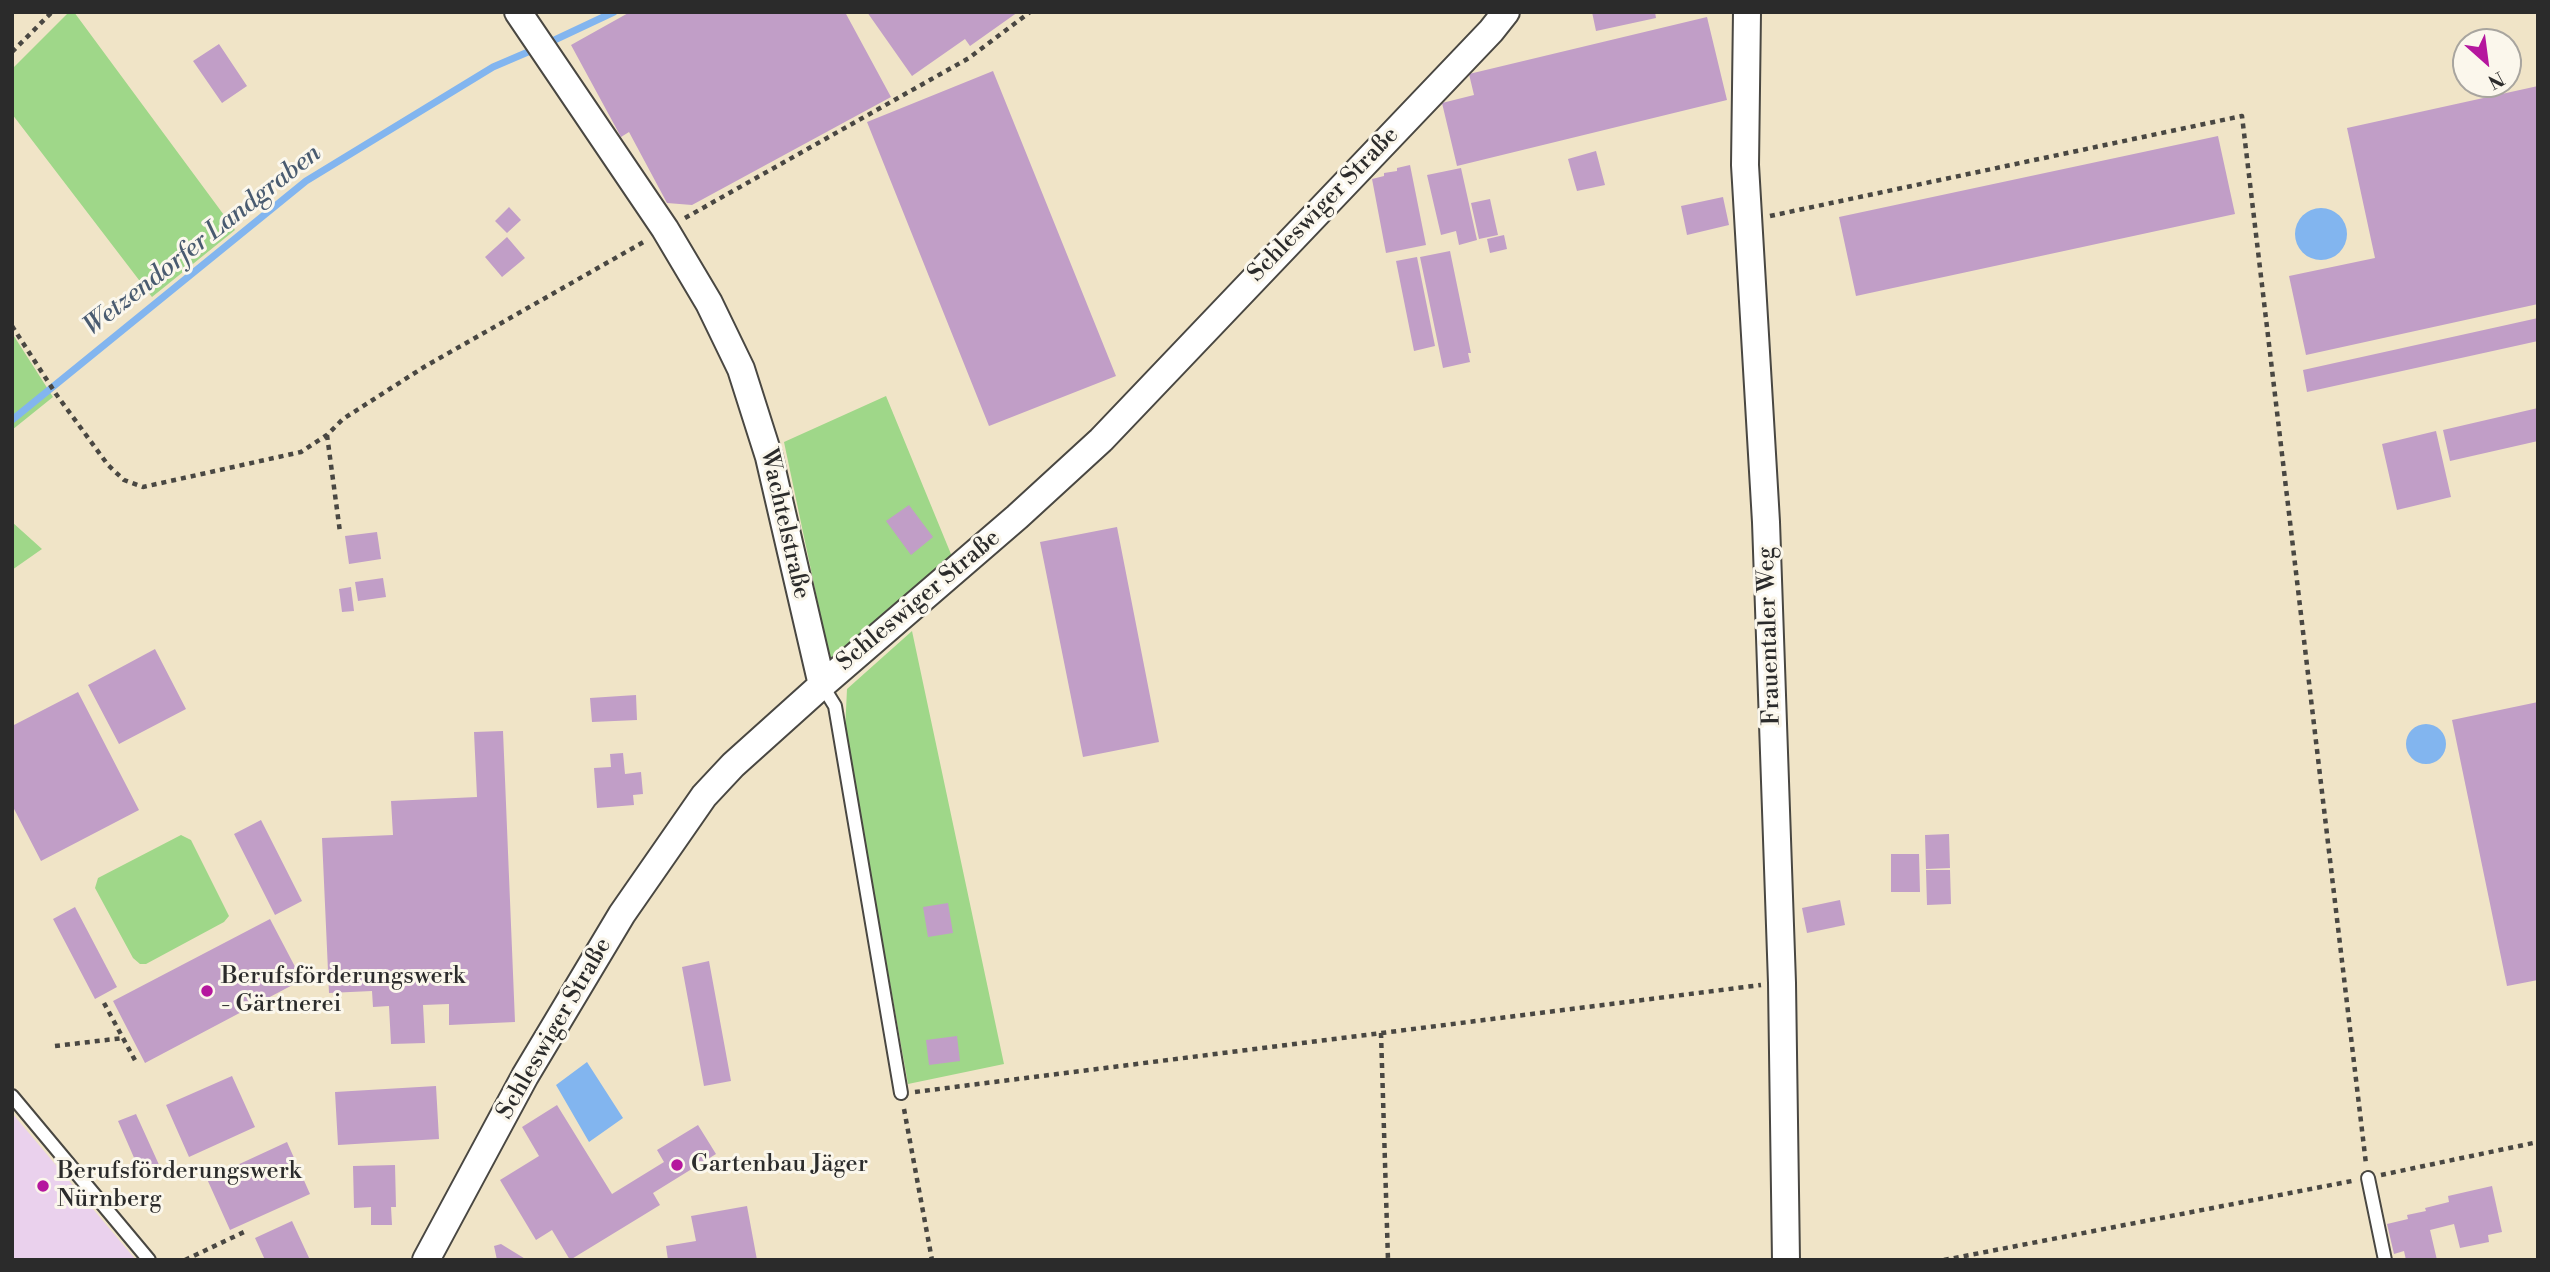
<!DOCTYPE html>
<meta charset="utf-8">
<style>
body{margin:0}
#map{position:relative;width:2550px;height:1272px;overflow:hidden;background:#f0e4c7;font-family:"Libre Bodoni",serif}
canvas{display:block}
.frame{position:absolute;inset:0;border:14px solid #2b2b2b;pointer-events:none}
.north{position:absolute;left:2452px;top:28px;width:70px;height:70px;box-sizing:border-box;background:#fbf7ec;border:2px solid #a8a59f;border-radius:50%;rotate:152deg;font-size:19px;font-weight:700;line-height:28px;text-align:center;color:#2b2b2b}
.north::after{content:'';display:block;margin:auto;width:24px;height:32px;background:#b5179e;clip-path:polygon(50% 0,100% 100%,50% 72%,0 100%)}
</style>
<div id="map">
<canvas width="2550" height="1272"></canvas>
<div class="frame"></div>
<div class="north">N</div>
</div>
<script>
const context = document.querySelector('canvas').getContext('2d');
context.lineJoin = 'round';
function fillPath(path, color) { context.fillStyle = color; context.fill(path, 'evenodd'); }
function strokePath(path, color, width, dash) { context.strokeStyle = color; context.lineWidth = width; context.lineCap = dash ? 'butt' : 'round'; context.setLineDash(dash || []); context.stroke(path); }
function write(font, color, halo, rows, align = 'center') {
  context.font = font + ' "Libre Bodoni",serif'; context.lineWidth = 6; context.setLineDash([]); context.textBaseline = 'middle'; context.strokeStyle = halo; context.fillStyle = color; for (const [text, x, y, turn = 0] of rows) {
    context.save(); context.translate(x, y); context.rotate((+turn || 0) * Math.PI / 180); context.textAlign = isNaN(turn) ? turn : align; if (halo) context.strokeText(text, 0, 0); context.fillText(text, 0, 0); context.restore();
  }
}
const built = new Path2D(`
 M12 1113 136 1260H12Z`);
const green = new Path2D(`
 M69 12H74L235 230 152 297 12 114V69Z
 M12 333 53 397 12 430Z
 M886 396 953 559 831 665 784 442Z
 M12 522 42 549 12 570Z
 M912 631 1004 1064 908 1084 845 732 847 689Z
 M181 835 191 840 229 916 224 922 146 964H140L133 958 95 888 98 878Z`);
const water = new Path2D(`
 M2295 234a26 26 0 1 1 52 0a26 26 0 1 1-52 0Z
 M2406 744a20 20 0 1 1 40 0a20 20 0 1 1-40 0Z
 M587 1062 623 1118 589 1142 556 1085Z`);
const stream = new Path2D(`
 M546 44 614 12
 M12 420 306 181 493 67 535 49`);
const building = new Path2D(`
 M630 12H845L891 97 692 205 667 203 629 132 621 137 571 45Z
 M867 12H1018L970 46 965 39 912 76Z
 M1592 12H1655L1656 18 1596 31Z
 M1707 17 1727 100 1457 166 1442 103 1474 95 1469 74Z
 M219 44 247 86 222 103 193 61Z
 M993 71 1116 376 989 426 867 122Z
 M2538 86V304L2306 355 2289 276 2375 258 2347 128Z
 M2218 136 2235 214 1856 296 1839 217Z
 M1596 151 1605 185 1577 191 1568 159Z
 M1410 165 1426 245 1386 253 1372 179 1384 176V173L1397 171V168Z
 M1461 168 1477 240 1459 245 1456 231 1441 235 1427 175Z
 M1723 197 1729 225 1687 235 1681 206Z
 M1490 199 1498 235 1479 239 1471 203Z
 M509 207 521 220 507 233 495 221Z
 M1504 235 1507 249 1490 253 1487 239Z
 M507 237 525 258 502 277 485 257Z
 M1450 251 1471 353H1468L1470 362 1443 368 1420 257Z
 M1417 257 1435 346 1414 351 1396 261Z
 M2538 318V341L2307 392 2303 370Z
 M2538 408V441L2450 461 2443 430Z
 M2436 431 2451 497 2397 510 2382 444Z
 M909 505 933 537 911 555 886 521Z
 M1117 527 1159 742 1083 757 1040 542Z
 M377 532 381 559 349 564 345 536Z
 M383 578 386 597 358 601 355 582Z
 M351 587 354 611 342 612 339 589Z
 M155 649 186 709 119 744 88 685Z
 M78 692 139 810 41 861 12 805V726Z
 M636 695 637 720 592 722 590 698Z
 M2538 702V980L2507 986 2452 720Z
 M503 731 515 1022 449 1025V1004L423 1005 425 1043 391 1044 389 1006 373 1007 372 991 329 993 322 838 393 835 391 801 477 797 474 732Z
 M623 753 625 774 641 772 643 794 633 795 634 805 597 808 594 768 611 767 610 754Z
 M261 820 302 901 275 915 234 834Z
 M1949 834 1950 868 1926 869 1925 835Z
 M1891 854H1919L1920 892H1891Z
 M1926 870H1950L1951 904 1927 905Z
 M1840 900 1845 925 1807 933 1802 908Z
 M948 903 953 933 928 937 923 907Z
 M75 907 117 987 95 999 53 919Z
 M270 919 302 980 145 1063 113 1001Z
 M709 961 731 1081 704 1086 682 967Z
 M957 1036 960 1061 929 1065 926 1040Z
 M232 1076 255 1127 189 1157 166 1105Z
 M436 1086 439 1139 338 1145 335 1092Z
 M557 1105 612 1194 664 1162 657 1150 698 1125 716 1154 653 1193 660 1205 570 1260 552 1230 536 1240 500 1180 539 1156 522 1127Z
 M136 1114 160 1167 142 1176 118 1121Z
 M287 1142 310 1194 230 1230 207 1179Z
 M395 1165 396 1207H391L392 1225H371V1207L354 1208 353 1166Z
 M2492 1186 2502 1232 2488 1235 2489 1242 2460 1248 2454 1224 2430 1230 2437 1260H2406L2404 1251 2394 1254 2387 1224 2408 1219 2407 1215 2426 1211 2425 1208 2449 1202 2448 1196Z
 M747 1206 757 1260H668L666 1246 696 1241 691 1216Z
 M292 1221 310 1260H265L255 1238Z
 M501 1244 527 1260H497L494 1246Z`);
const path = new Path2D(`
 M12 52 52 12
 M1770 216 2242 116 2366 1164
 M685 218 969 58 1030 12
 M12 326 56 394 108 465 124 480 143 487 301 452 327 435 343 419 424 367 647 240
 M327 435 340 532
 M104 1003 137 1064
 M1381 1033 1388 1260
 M55 1046 123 1038
 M915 1092 1761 985
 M904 1109 932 1260
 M2381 1175 2538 1142
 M185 1260 244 1232
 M1944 1260 2352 1181`);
const service = new Path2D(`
 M822 685 835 706 901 1093
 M12 1096 149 1260
 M2368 1178 2385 1260`);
const minor = new Path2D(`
 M518 12 665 229 709 303 741 369 769 457 822 685
 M1747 12 1745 165 1766 522 1782 983 1786 1260
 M426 1260 525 1076 622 914 704 796 733 765 822 685 1017 517 1101 440 1491 31 1506 12`);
const markers = [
 [207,991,7,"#b5179e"],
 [677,1165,7,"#b5179e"],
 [43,1186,7,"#b5179e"]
];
const streetNames = [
 ["Schleswiger Straße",1324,205,-46],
 ["Wachtelstraße",784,524,77],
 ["Schleswiger Straße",919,601,-40],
 ["Frauentaler Weg",1770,636,-92],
 ["Schleswiger Straße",555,1029,-60]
];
const poiNames = [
 ["Berufsförderungswerk",221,977],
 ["- Gärtnerei",221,1005],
 ["Gartenbau Jäger",691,1165],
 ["Berufsförderungswerk",57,1172],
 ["Nürnberg",57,1200]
];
const waterNames = [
 ["Wetzendorfer Landgraben",203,241,-38]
];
fillPath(built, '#ead1ed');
fillPath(green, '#9fd789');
fillPath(water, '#82b5ef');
strokePath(stream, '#82b5ef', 7);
fillPath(building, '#c19ec7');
strokePath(service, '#494742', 16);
strokePath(minor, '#494742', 30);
strokePath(path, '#494742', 4.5, [5, 5]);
strokePath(service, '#fff', 12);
strokePath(minor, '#fff', 26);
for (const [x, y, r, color] of markers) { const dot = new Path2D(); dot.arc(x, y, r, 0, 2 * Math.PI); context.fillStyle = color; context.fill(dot); strokePath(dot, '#fbf7ec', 2.5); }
write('24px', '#2b2b2b', '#fbf7ec', streetNames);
write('24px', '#2b2b2b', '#fbf7ec', poiNames, 'left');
write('italic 26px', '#495b70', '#fbf7ec', waterNames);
</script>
